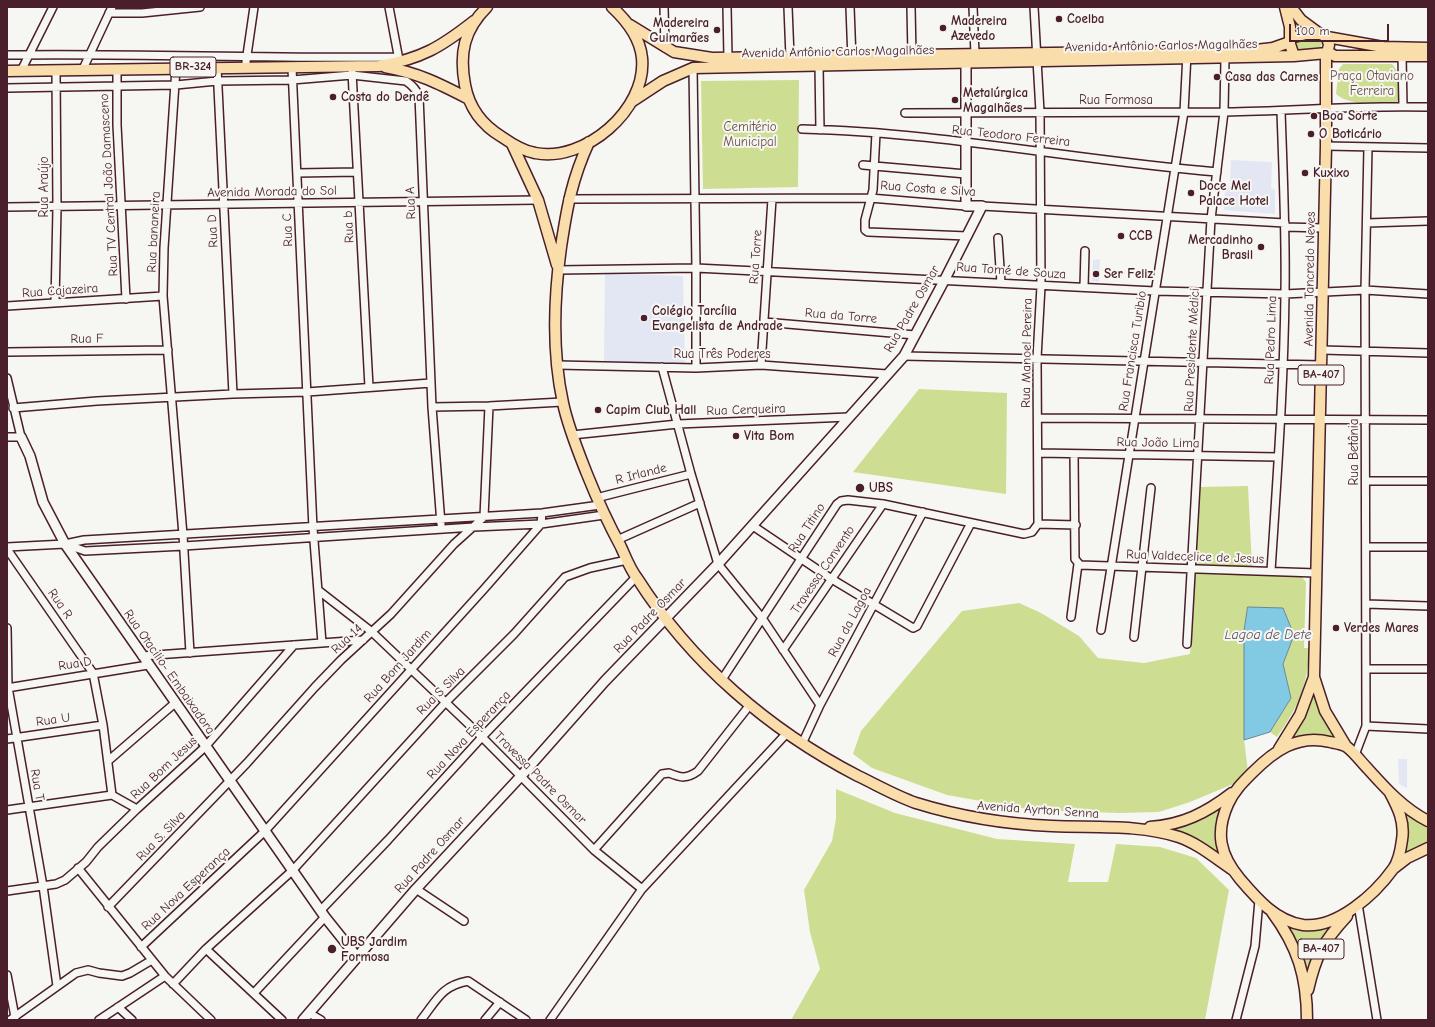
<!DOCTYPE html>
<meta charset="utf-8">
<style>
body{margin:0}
#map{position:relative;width:1435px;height:1027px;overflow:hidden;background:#f6f6f2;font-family:"Comic Neue",sans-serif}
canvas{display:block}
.frame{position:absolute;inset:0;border:8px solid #4a1f2b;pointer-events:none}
.scale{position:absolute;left:1289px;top:24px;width:100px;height:18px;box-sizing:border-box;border:2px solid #4a1f2b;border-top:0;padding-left:5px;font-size:12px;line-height:14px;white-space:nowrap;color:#4a1f2b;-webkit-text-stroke:3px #f6f6f2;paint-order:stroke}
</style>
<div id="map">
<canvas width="1435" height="1027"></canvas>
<div class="frame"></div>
<div class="scale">100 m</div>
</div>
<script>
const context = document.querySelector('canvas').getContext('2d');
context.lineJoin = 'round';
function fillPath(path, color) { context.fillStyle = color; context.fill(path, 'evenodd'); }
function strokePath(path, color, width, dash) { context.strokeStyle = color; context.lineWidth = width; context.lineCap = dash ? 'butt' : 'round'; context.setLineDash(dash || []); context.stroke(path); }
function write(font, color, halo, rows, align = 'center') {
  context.font = font + ' "Comic Neue",sans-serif'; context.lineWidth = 4; context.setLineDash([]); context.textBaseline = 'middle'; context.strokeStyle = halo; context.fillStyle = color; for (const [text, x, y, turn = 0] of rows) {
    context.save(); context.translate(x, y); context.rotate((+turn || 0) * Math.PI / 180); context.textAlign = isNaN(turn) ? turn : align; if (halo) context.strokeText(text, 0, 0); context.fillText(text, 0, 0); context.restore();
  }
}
const built = new Path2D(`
 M1231 160 1272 162 1271 188 1275 190V214L1224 210 1225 189 1230 188Z
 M1100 259 1099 282 1092 281 1093 260Z
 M605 273 683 276 685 363 604 361Z
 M1398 759H1407V788L1399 784Z`);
const green = new Path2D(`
 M1319 37 1323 42 1319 50H1299C1295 47 1295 43 1298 39Z
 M1343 64H1392C1401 74 1404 90 1397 102 1380 104 1349 106 1336 94L1339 69Z
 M799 80 798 187 703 189 701 81Z
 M919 389 1007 393 1006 494 853 472Z
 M1248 486 1252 566H1195L1200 487Z
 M1195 574 1301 576 1306 582 1304 648H1310C1306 689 1300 704 1277 737L1270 732 1291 698 1283 664 1294 635 1244 631V739L1248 772 1233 784 1190 802 1159 812 1119 813 1032 810 947 795 872 768 853 754 861 731 962 611 1019 603 1041 613 1079 636 1098 658 1144 663 1190 654Z
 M1314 690 1337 740 1288 742 1305 714Z
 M836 789 895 813 997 839 1075 844 1068 882H1108L1116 844 1160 847 1196 858 1229 890 1205 1020H791L820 969 810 932 804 890 832 841 836 819Z
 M1223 804 1222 857 1202 843 1168 831 1169 829 1198 820Z
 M1402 809 1428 825V844L1400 859Z
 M1284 921 1334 923 1308 980Z`);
const water = new Path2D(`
 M1248 607 1283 608 1294 635 1283 664 1291 698 1270 732 1244 740V631Z`);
const street = new Path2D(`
 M389 7 399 60
 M664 7 665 48
 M727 7 728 58
 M788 7 790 57
 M850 7 852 60
 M911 7 912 55
 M973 7 975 54
 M109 13H142L200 7
 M7 55C137 53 267 59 398 57
 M1402 56 1403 106
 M246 62 254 7
 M819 65 820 130
 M217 67 233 394
 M176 68 164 248 163 296 183 535 190 653
 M292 68 313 528 322 643
 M693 68 696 268V368
 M21 71 53 7
 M82 71 112 7
 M117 71V125L126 299
 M352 72 369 387
 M7 88 176 85 217 81 292 80 352 75 406 81C412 85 416 89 419 96L431 383
 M905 113C1012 112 1119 113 1226 112 1293 111 1360 105 1428 107
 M802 129C942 132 1079 161 1217 172
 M876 133 873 190 865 220V230L868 232 967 236
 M1326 146 1428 148
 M863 165 966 174
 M297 173 357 172
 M568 199 870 198 966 206
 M982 206 1285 223
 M7 207 538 200
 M1367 223 1428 221
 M1285 227 1324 228
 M998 238 1001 283
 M558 270 696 268 1155 291 1285 294 1365 290 1428 294
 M1084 287 1085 251
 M55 303 57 208 56 71
 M7 306 163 296
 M764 322 915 335
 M1322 350 1428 353
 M7 352 168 350
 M904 356 1321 365
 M557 365 696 368 761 365 887 374
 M761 365 772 199
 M662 367 691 474 718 564 762 618 820 705
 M7 378 21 437H7
 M432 407 441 524
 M13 408 97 401 233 394 307 392 431 383 432 407 489 406 562 402
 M1038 418 1428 420
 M572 435 678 424 849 417
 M1038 453 1278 457
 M1074 454 1075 559 1080 565 1316 573
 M1366 481H1428
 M596 498 691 474
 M1038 524 1076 525
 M753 526 830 578 913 628 917 626 971 523
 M617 540 700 503
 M65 544 85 551 184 546 474 527 541 524 604 515
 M7 547 65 544 84 540 542 513 600 505
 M1366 547H1428
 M7 549 93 673 103 725 112 795 137 809
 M1271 571C1277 478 1284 385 1285 293 1286 232 1283 171 1281 111
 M318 590 372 632 482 737 594 850 642 889
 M1366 604 1428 606
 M1071 617 1078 564
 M7 628 8 687 43 886 57 986
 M1101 630 1184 112 1187 54
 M1134 637 1151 488
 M1187 644 1211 219 1224 112 1225 58
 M783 650 883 504
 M142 656 363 640
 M1366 669H1428
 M721 681 837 504 841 501 848 500 883 504 1024 534 1032 532 1038 524 1037 358 1041 286 1040 112 1034 7
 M7 688 148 665
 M1366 726 1428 729
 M7 739 103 725
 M802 744 820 705 923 512
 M1355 755 1366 726 1365 290 1368 147
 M108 761 175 703
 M7 810 112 795
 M594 850 662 774 669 773C681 778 687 779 698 771L749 706
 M78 868 165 976 211 1020
 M416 889 464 921
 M7 891 56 884 65 880 86 862 98 847 137 809 205 747 294 645
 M1358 904 1377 1020
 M108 907 247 763 315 687 341 660 391 614 454 544 484 517 489 406
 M321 910 388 840 482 737 636 577
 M141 947 265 831 485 588 541 524 542 513
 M206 949 282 1020
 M7 975 15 1017
 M173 984 206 949 293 870 445 703 514 634 565 577 590 568 627 560
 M254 993 325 917
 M118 1007 132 1020
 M309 1013 321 1020
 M10 1020 76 973 88 970 99 973 122 976 130 973 152 960
 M99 1020 165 976
 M421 1020C437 1000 441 986 468 981L526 1020
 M485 1020 500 1002
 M550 1020 642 889 787 733
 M1236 1020 1255 946 1259 900`);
const secondary = new Path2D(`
 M21 437 30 456 43 502 65 544 325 917 357 957
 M303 1020 416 889 521 776 605 681 718 564 904 356 945 279 982 206H966V63`);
const primary = new Path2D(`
 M487 7C464 30 459 53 465 85 469 107 482 125 502 137 512 144 523 151 535 153 584 163 647 110 642 58 640 37 627 21 612 7
 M1285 7 1290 27V38
 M1291 7 1301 20 1320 34
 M630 25 674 52 712 58 1256 50 1273 48 1290 42
 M1320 34 1327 37 1329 45 1327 53 1294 56 1290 44V38L1306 34Z
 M1327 37 1383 47 1428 48
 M1328 52 1335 56H1428
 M385 67C418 73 438 83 467 98
 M7 71 379 66C421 59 441 47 474 21
 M631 102 663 81 693 68 1294 56
 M589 142C572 179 567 207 561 247 554 297 552 353 563 403 568 427 578 451 587 474 597 499 608 523 621 547 626 558 630 569 637 578 691 663 769 730 858 776 877 785 896 796 916 803 961 817 1005 824 1052 826 1093 828 1139 824 1179 837 1199 844 1215 858 1233 870
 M512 144 538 200 557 265
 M1314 677 1325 711 1346 746
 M1279 749 1300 715 1314 677 1326 146V54
 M1390 793C1398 808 1405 822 1402 840 1401 848 1398 862 1393 869 1375 894 1337 929 1303 925 1276 921 1257 899 1240 879 1220 855 1215 833 1228 804 1234 791 1242 783 1252 773 1274 751 1297 734 1330 742 1335 743 1343 744 1347 747 1355 753 1361 762 1368 769 1386 789 1404 809 1428 821
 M1150 827C1182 825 1206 813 1232 793
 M1394 868 1407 858 1428 848
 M1272 912C1298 947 1307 977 1307 1020
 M1308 990C1316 955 1323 942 1347 916`);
const markers = [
 [1059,19,4,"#4a1f2b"],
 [943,28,4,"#4a1f2b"],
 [717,30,4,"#4a1f2b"],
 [1217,77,4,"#4a1f2b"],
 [333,97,4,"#4a1f2b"],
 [955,100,4,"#4a1f2b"],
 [1314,116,4,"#4a1f2b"],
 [1311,134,4,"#4a1f2b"],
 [1305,173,4,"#4a1f2b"],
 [1191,193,4,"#4a1f2b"],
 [1121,236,4,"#4a1f2b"],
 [1261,247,4,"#4a1f2b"],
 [1096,274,4,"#4a1f2b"],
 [644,318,4,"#4a1f2b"],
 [598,410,4,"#4a1f2b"],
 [736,436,4,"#4a1f2b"],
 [860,488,5,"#4a1f2b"],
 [1336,628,4,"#4a1f2b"],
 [332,949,5,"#4a1f2b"]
];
const shields = [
 [193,67,46],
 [1321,375,46],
 [1321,949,46]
];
const shieldNames = [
 ["BR-324",193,67],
 ["BA-407",1321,375],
 ["BA-407",1321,949]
];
const poiNames = [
 ["Coelba",1067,19],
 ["Madereira",951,21],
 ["Azevedo",951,36],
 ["Madereira",709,23,"right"],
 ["Guimarães",709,38,"right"],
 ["Casa das Carnes",1225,77],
 ["Metalúrgica",963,93],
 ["Magalhães",963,108],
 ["Costa do Dendê",341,97],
 ["Boa Sorte",1322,116],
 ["O Boticário",1319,134],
 ["Kuxixo",1313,173],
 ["Doce Mel",1199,186],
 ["Palace Hotel",1199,201],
 ["CCB",1129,236],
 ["Mercadinho",1253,240,"right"],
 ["Brasil",1253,255,"right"],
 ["Ser Feliz",1104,274],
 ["Colégio Tarcília",652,311],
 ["Evangelista de Andrade",652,326],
 ["Capim Club Hall",606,410],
 ["Vita Bom",744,436],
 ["UBS",869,488],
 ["Verdes Mares",1344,628],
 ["UBS Jardim",341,942],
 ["Formosa",341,957]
];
const streetNames = [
 ["Avenida Antônio Carlos Magalhães",1161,46,-1],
 ["Avenida Antônio Carlos Magalhães",838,52,-1],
 ["Rua Formosa",1116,100],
 ["Rua Teodoro Ferreira",1011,136,6],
 ["Rua TV Central João Damasceno",109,185,-93],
 ["Rua Araújo",44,187,-90],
 ["Rua Costa e Silva",928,189,4],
 ["Avenida Morada do Sol",272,192,-1],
 ["Rua A",411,203,-92],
 ["Rua b",349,227,-93],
 ["Rua C",288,230,-92],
 ["Rua D",213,231,-93],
 ["Rua bananeira",154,232,-87],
 ["Rua Torre",756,257,-86],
 ["Rua Tomé de Souza",1011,271,4],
 ["Avenida Tancredo Neves",1310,279,-89],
 ["Rua Cajazeira",60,291,-4],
 ["Rua Padre Osmar",912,309,-60],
 ["Rua da Torre",841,316,5],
 ["Rua F",87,339,-1],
 ["Rua Pedro Lima",1271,340,-88],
 ["Rua Presidente Médici",1192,350,-87],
 ["Rua Francisca Turibio",1133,351,-81],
 ["Rua Manoel Pereira",1027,353,-89],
 ["Rua Três Poderes",722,354],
 ["Rua Cerqueira",746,410,-2],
 ["Rua João Lima",1158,443,1],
 ["Rua Betânia",1354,452,-90],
 ["R Irlande",641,474,-14],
 ["Rua Titino",807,528,-57],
 ["Rua Valdecelice de Jesus",1195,557,2],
 ["Travessa Convento",823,570,-56],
 ["Rua R",60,604,55],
 ["Rua Padre Osmar",650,616,-46],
 ["Rua da Lagoa",850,622,-62],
 ["Rua 14",347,639,-43],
 ["Rua D",75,664,-9],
 ["Rua Bom Jardim",398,666,-48],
 ["Rua Otacilio- Embaixadora",169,672,55],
 ["Rua S Silva",441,691,-45],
 ["Rua U",53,720,-8],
 ["Rua Nova Esperança",469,735,-47],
 ["Rua Bom Jesus",164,768,-43],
 ["Travessa Padre Osmar",540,778,45],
 ["Rua T",37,785,80],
 ["Avenida Ayrton Senna",1038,810,4],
 ["Rua S. Silva",161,836,-46],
 ["Rua Padre Osmar",430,855,-48],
 ["Rua Nova Esperança",186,889,-43]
];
const parkNames = [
 ["Praça Otaviano",1372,76],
 ["Ferreira",1372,91],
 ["Cemitério",750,127],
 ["Municipal",750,142]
];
const waterNames = [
 ["Lagoa de Dete",1268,635]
];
fillPath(built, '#e2e7f3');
fillPath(green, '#cdde92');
fillPath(water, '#82cae3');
strokePath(water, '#6c8699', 1);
strokePath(street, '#4a1f2b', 10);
strokePath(secondary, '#4a1f2b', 12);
strokePath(primary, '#4a1f2b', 13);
strokePath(street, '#f6f6f2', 7);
strokePath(secondary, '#f6f6f2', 9);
strokePath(primary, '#f9deab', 10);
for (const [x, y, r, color] of markers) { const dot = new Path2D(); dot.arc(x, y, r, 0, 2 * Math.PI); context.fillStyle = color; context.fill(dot); strokePath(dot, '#f6f6f2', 1.5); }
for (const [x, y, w] of shields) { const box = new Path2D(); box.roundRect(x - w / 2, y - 10, w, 20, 3); context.fillStyle = '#f6f6f2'; context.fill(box); strokePath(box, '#4a1f2b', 1); }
write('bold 12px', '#4a1f2b', null, shieldNames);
write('bold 13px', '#4a1f2b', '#f6f6f2', poiNames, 'left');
write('13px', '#4a1f2b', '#f6f6f2', streetNames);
write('13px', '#6b4f45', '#f6f6f2', parkNames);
write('italic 14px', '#5b5262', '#f6f6f2', waterNames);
</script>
